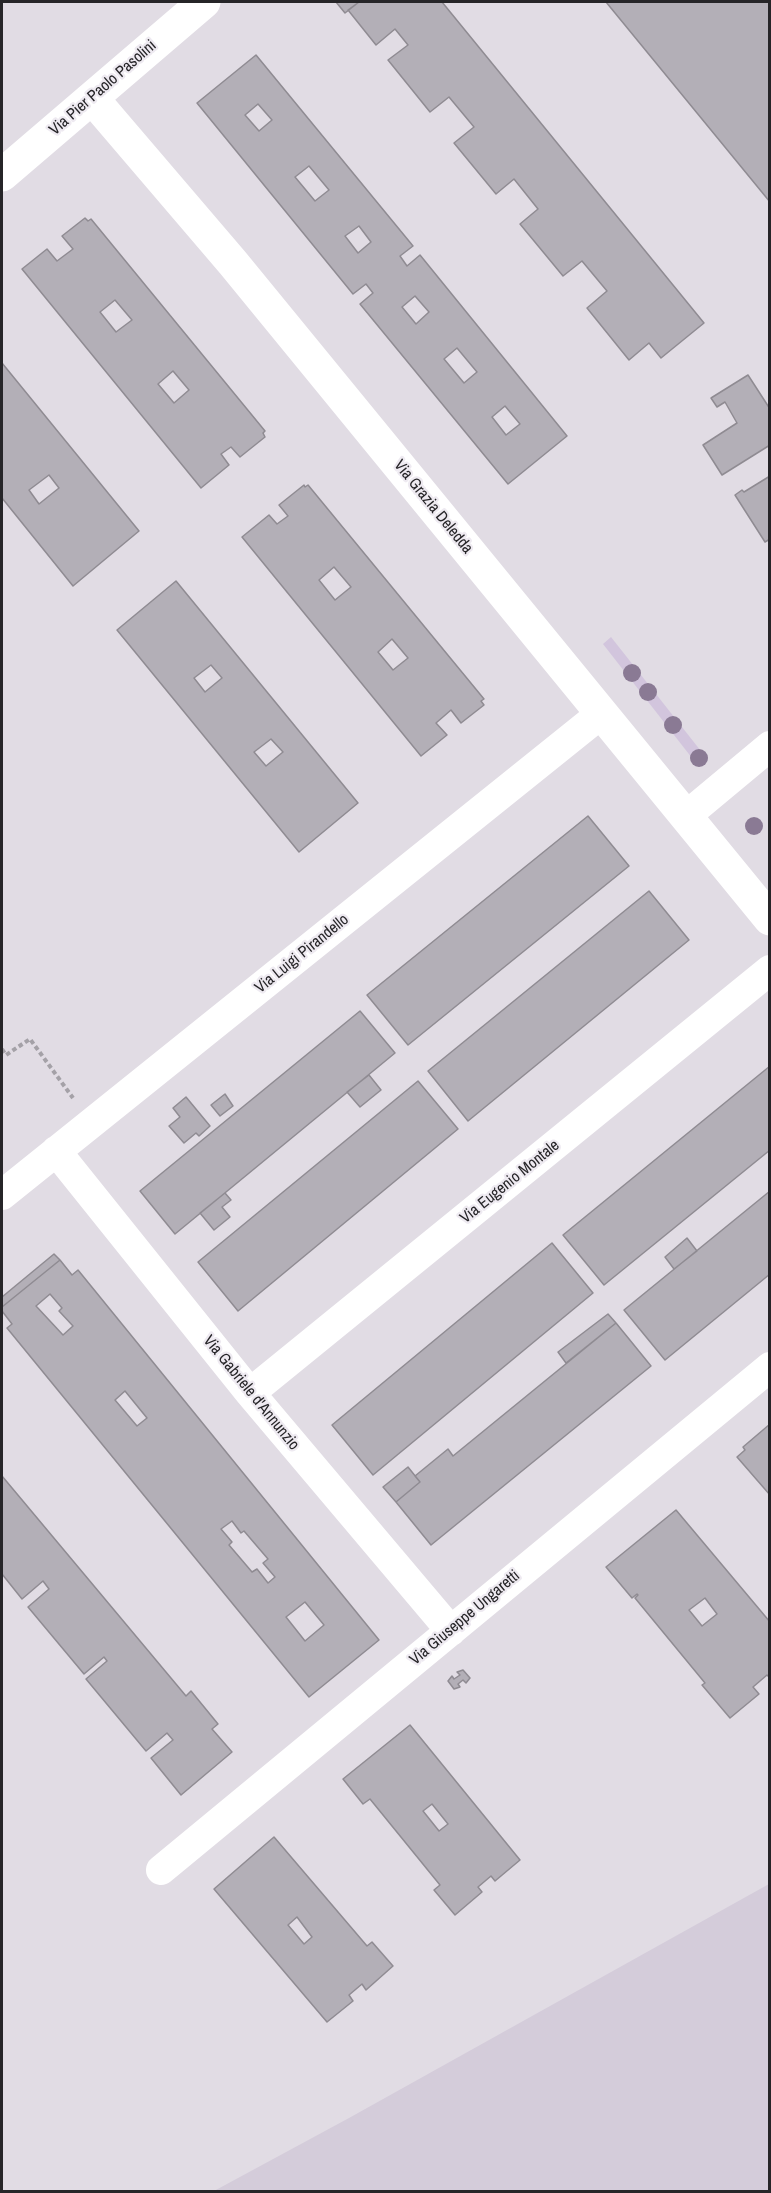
<!DOCTYPE html>
<style>
body{margin:0}
#map{position:relative;width:771px;height:2193px;overflow:hidden;background:#e1dce4;font-family:"Archivo Narrow",sans-serif}
canvas{display:block}
.frame{position:absolute;inset:0;border:3px solid #262528;pointer-events:none}
</style>
<div id="map">
<canvas width="771" height="2193"></canvas>
<div class="frame"></div>
</div>
<script>
const context = document.querySelector('canvas').getContext('2d');
context.lineJoin = 'round';
function fillPath(path, color) { context.fillStyle = color; context.fill(path, 'evenodd'); }
function strokePath(path, color, width, dash) { context.strokeStyle = color; context.lineWidth = width; context.lineCap = dash ? 'butt' : 'round'; context.setLineDash(dash || []); context.stroke(path); }
function write(font, color, halo, rows, align = 'center') {
  context.font = font + ' "Archivo Narrow",sans-serif'; context.lineWidth = 4.5; context.setLineDash([]); context.textBaseline = 'middle'; context.strokeStyle = halo; context.fillStyle = color; for (const [text, x, y, turn = 0] of rows) {
    context.save(); context.translate(x, y); context.rotate((+turn || 0) * Math.PI / 180); context.textAlign = isNaN(turn) ? turn : align; if (halo) context.strokeText(text, 0, 0); context.fillText(text, 0, 0); context.restore();
  }
}
const built = new Path2D(`
 M769 1884V2191H214L349 2118Z`);
const green = new Path2D(`
 M611 637 708 760 699 767 603 644Z`);
const building = new Path2D(`
 M336 2H359L345 13Z
 M359 2H442L704 323 661 358 649 343 629 360 587 308 607 291 582 261 563 276 520 224 538 209 514 179 496 194 454 143 474 127 449 97 430 112 388 60 408 45 395 29 376 45 348 10Z
 M606 2H770V202Z
 M256 55 413 246 400 256 407 266 420 255 567 436 508 484 360 304 373 293 366 284 353 294 197 103ZM258 104 272 120 259 131 245 115ZM309 166 329 190 315 201 295 177ZM359 226 371 242 358 253 345 236ZM415 296 429 312 416 324 402 307ZM457 348 477 372 464 383 444 359ZM505 406 520 424 506 435 492 417Z
 M85 218 88 221 91 219 265 431 263 433 265 437 240 457 231 447 221 454 229 465 201 488 22 269 47 249 57 261 73 249 62 236ZM115 300 132 320 116 332 100 312ZM173 371 189 390 174 403 158 384Z
 M2 363 139 531 73 586 2 498ZM49 475 59 488 39 504 29 490Z
 M748 375 770 409V445L722 475 703 445 737 423 725 402 717 407 711 398Z
 M770 476V539L765 542 735 495 742 490 744 492Z
 M304 485 305 487 308 485 484 699 481 701 484 705 461 723 451 710 436 723 447 735 421 756 242 537 269 515 277 524 288 516 279 505ZM334 567 351 587 335 600 319 580ZM392 639 408 658 393 670 378 652Z
 M176 581 358 803 299 852 117 630ZM211 665 222 678 205 692 194 678ZM271 739 283 752 266 766 254 752Z
 M588 816 629 866 408 1045 367 995Z
 M649 891 689 940 468 1121 428 1071Z
 M360 1011 395 1053 175 1234 140 1191Z
 M770 1066V1150L604 1285 563 1235Z
 M369 1075 381 1090 360 1107 347 1092Z
 M418 1081 458 1129 238 1311 198 1262Z
 M225 1094 233 1106 220 1116 211 1105Z
 M186 1097 210 1126 199 1136 196 1133 184 1143 169 1126 180 1117 173 1108Z
 M770 1191V1274L665 1360 624 1310Z
 M225 1193 231 1200 222 1207 230 1217 214 1230 200 1213Z
 M687 1238 697 1251 674 1269 665 1257Z
 M552 1243 593 1293 373 1475 332 1425Z
 M54 1254 60 1260 2 1307V1297Z
 M60 1260 72 1275 78 1270 379 1640 309 1697 7 1328 12 1324 2 1311V1307ZM50 1294 62 1308 59 1311 73 1326 63 1335 36 1306ZM125 1391 147 1418 137 1426 115 1400ZM232 1521 241 1533 244 1531 268 1559 263 1563 275 1577 268 1583 257 1569 252 1572 229 1545 232 1542 221 1529ZM305 1602 324 1625 305 1641 286 1617Z
 M608 1314 616 1323 566 1363 558 1352Z
 M616 1323 651 1366 431 1545 396 1502 420 1482 415 1476 448 1449 453 1456Z
 M770 1424V1495L737 1457 745 1450 743 1447Z
 M408 1467 420 1482 396 1502 383 1487Z
 M2 1476 186 1696 191 1691 218 1724 212 1729 232 1752 181 1795 151 1758 173 1740 167 1733 146 1751 86 1679 107 1661 104 1657 84 1674 28 1607 49 1589 43 1581 22 1599 2 1574Z
 M676 1510 770 1622V1678L767 1675 753 1687 759 1694 730 1718 702 1685 705 1683 635 1598 638 1595 637 1594 632 1598 606 1567ZM705 1598 717 1614 702 1626 689 1610Z
 M463 1670 470 1678 466 1683 463 1680 458 1684 460 1687 454 1689 448 1681 452 1676 454 1679 460 1675 457 1672Z
 M410 1725 520 1860 495 1881 491 1876 478 1887 482 1892 455 1915 434 1890 440 1885 370 1799 363 1804 343 1779ZM432 1804 448 1824 439 1831 423 1811Z
 M274 1837 367 1946 372 1942 393 1966 366 1990 362 1984 349 1995 353 2001 327 2022 214 1889ZM297 1917 312 1937 304 1944 288 1925Z`);
const path = new Path2D(`
 M2 1049 6 1055 30 1039 73 1098`);
const minor = new Path2D(`
 M686 816 770 746
 M56 1151 250 1393 451 1631
 M2 1195 602 713
 M250 1393 770 970
 M161 1870 770 1367`);
const tertiary = new Path2D(`
 M92 98 233 263 770 919
 M2 175 204 2`);
const trees = [
 [632,673],
 [648,692],
 [673,725],
 [699,758],
 [754,826]
];
const streetNames = [
 ["Via Pier Paolo Pasolini",103,88,-41],
 ["Via Grazia Deledda",433,507,51],
 ["Via Luigi Pirandello",302,954,-39],
 ["Via Eugenio Montale",510,1182,-39],
 ["Via Gabriele d'Annunzio",251,1393,51],
 ["Via Giuseppe Ungaretti",465,1618,-40]
];
fillPath(built, '#d4ccda');
fillPath(green, '#d2c5dd');
fillPath(building, '#b3afb7');
strokePath(building, '#8f8b92', 1.5);
strokePath(path, '#a4a1a7', 4, [4.5, 3]);
strokePath(minor, '#fff', 30);
strokePath(tertiary, '#fff', 33);
context.fillStyle = '#8a7a94';
for (const [x, y] of trees) { context.beginPath(); context.arc(x, y, 9, 0, 2 * Math.PI); context.fill(); }
write('16px', '#262528', '#eeeaf1', streetNames);
</script>
